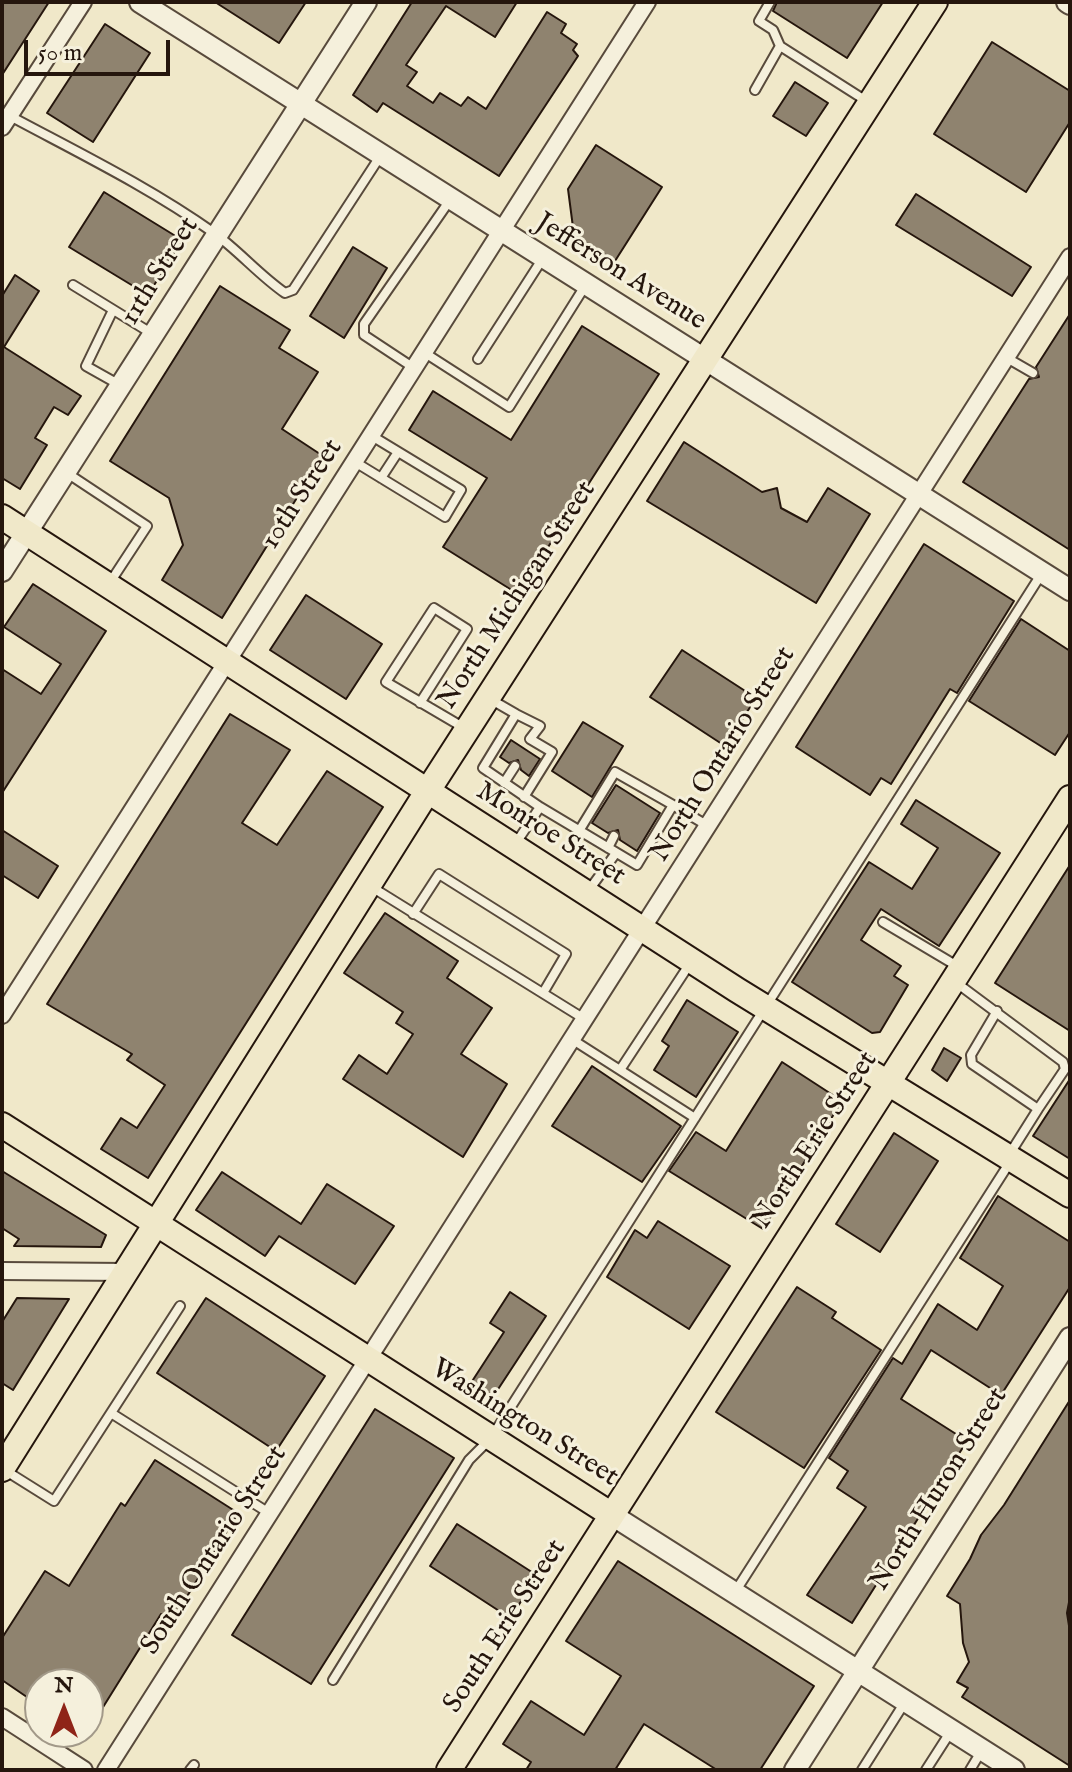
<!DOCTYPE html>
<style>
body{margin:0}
#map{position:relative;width:1072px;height:1772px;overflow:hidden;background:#f0e8c9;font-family:"IM FELL English",serif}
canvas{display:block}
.frame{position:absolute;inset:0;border:4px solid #25160d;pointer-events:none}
.north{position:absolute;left:24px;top:1668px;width:80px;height:80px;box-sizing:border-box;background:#f5f0dc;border:2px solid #a29989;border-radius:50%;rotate:0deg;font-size:22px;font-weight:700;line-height:32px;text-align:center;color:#25160d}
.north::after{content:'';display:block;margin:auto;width:28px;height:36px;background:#8f2418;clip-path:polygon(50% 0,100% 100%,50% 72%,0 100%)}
.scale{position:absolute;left:24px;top:40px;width:146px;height:36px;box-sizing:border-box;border:4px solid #25160d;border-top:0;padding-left:10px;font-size:24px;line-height:28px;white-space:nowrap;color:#25160d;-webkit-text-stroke:6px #f5f0dc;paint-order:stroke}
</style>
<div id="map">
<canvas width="1072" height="1772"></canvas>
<div class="frame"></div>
<div class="north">N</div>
<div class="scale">50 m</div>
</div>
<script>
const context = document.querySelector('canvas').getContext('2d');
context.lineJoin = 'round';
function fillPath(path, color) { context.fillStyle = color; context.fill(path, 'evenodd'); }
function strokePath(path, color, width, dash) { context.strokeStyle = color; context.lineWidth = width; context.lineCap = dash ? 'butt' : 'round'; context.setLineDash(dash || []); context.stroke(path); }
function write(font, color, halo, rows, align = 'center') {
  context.font = font + ' "IM FELL English",serif'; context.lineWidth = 6; context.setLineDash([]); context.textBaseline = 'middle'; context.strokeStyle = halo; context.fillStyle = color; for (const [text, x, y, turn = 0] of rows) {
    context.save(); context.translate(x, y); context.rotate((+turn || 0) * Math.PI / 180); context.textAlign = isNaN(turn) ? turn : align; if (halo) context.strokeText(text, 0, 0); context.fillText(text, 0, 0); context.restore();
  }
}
const building = new Path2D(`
 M2 2H49L2 75Z
 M215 2H306L279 43Z
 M412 2H517L495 37 446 6 406 65 417 72 407 86 433 103 440 93 461 106 468 97 486 109 547 12 566 24 561 33 577 44 573 50 578 56 499 176 383 103 377 112 353 95Z
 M777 2H883L847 58 773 11Z
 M105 24 150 53 93 142 47 113Z
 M992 42 1070 91V122L1026 192 934 134Z
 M795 82 828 103 806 136 773 116Z
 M596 145 662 187 615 261 574 235 568 189Z
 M104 192 182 240 148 295 69 247Z
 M916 194 1031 267 1012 296 896 225Z
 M353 247 387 268 344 338 310 316Z
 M15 275 39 291 4 347 81 396 68 415 54 407 35 438 47 445 20 489 2 478V296Z
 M220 286 290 330 279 348 318 372 282 429 323 456 222 618 162 580 183 545 169 498 110 461Z
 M1070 314V550L963 482 1029 379 1039 377 1036 367Z
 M582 326 659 374 518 594 443 547 487 478 409 430 433 391 511 440Z
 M684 442 762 492 777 488 781 508 807 522 828 488 870 514 816 603 647 501Z
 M924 544 1014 601 957 693 950 689 891 784 881 778 870 795 796 747Z
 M33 584 106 631 2 793V669L41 694 61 664 4 627Z
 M306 595 382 644 346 699 270 650Z
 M1021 619 1070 651V732L1055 755 969 701Z
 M682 650 756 698 725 746 650 697Z
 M230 714 290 750 242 823 277 845 327 771 383 807 148 1178 101 1149 121 1118 137 1128 165 1085 127 1060 132 1054 47 1004Z
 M583 722 623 746 592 797 552 771Z
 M511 740 540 759 529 776 521 770 518 760 509 763 500 757Z
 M616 785 660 813 637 851 620 840 618 830 608 833 592 823Z
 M916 800 1000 853 939 946 881 909 861 940 901 966 894 976 908 985 880 1032 872 1033 792 982 869 862 912 889 938 848 901 824Z
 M2 830 58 866 38 898 2 875Z
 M1070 865V1031L995 983Z
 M385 913 458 961 447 978 492 1008 461 1054 507 1084 463 1157 343 1079 359 1055 387 1074 413 1034 396 1023 403 1012 344 973Z
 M687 1000 738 1032 696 1097 654 1070 669 1046 662 1041Z
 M944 1048 961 1058 947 1081 932 1070Z
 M782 1062 842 1101 763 1229 669 1171 696 1132 726 1151Z
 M592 1066 681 1126 642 1182 552 1126Z
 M1070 1079V1159L1033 1136Z
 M894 1133 938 1161 880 1252 836 1224Z
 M2 1171 106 1235 101 1247 14 1246 19 1239 2 1228Z
 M222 1172 301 1224 327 1184 394 1226 355 1284 279 1236 265 1256 196 1210Z
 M998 1196 1070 1242V1287L1001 1395 931 1350 901 1399 967 1441 852 1623 807 1595 866 1507 837 1488 848 1471 829 1458 893 1358 902 1364 938 1304 977 1330 1003 1286 960 1258Z
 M658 1221 730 1266 689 1329 607 1277 635 1230 647 1238Z
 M797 1287 836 1312 832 1318 881 1350 804 1468 716 1412Z
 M510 1292 546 1316 491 1400 469 1386 504 1332 490 1323Z
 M17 1298 69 1299 13 1390 2 1383V1322Z
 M206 1298 325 1376 276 1451 157 1373Z
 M1070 1400V1597L1067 1613 1070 1632V1766L962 1697 968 1688 957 1682 969 1662 963 1643 960 1604 947 1596 970 1559 981 1535 1004 1505Z
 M375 1409 454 1458 311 1684 232 1635Z
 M155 1460 238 1513 172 1621 161 1614 100 1712 88 1705V1684H40V1706L2 1680V1638L45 1571 69 1586 121 1503 125 1506Z
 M457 1524 538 1576 510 1618 430 1566Z
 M618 1561 814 1686 760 1770H717L644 1724 615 1770H526L531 1762 503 1744 531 1701 584 1735 621 1676 566 1641Z`);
const service = new Path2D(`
 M770 2 759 21 773 30 780 46
 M755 90 780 46 868 102
 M10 116C79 153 149 187 214 233 239 251 259 275 285 293L293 290 381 155
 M73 285 151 333
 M113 310 86 366 118 384
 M425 353 509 407 585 286
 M1007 358 1033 373
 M478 359 543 258
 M414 368 364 335V324L450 200
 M355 462 445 517 461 490 372 436
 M67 473 147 526 109 584
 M381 478 398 452
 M490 699 516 714 483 768 540 807
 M420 703 467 629 434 608 386 682 466 729
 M516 714 540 726 530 739 552 752 524 797
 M504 783 515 766
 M579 831 615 772 673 805
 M516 843 540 807 637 865 673 805 708 826
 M608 848 614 836
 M370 886 586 1020
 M589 890 616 853
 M413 914 439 874 566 954 543 993
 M883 922 957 966
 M954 981 1063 1062 1065 1069 1038 1109 972 1064 971 1055 997 1011
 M573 1040 620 1070 689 965
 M620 1070 695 1118
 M1009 1155 1038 1109
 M111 1413 269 1513
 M3 1469 54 1501 180 1306
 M735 1592 1010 1162
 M333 1680 469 1460 491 1438 1042 573
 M190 1770 194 1765
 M862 1770 905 1702
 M926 1770 951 1731
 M970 1770 982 1750`);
const minor = new Path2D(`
 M2 127 83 2
 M2 1015 647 2
 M2 1271 127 1272
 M2 1717 84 1770
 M106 1770 1070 257`);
const tertiary = new Path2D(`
 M140 2 1070 590
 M1067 2 1070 4
 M2 571 366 2
 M612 1515 1014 1770
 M795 1770 1070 1338`);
const primary = new Path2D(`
 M2 517 737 990 1070 1195
 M2 1125 612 1515
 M2 1469 427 792 935 2
 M449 1770 1070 798`);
const streetNames = [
 ["11th Street",161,272,-58],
 ["Jefferson Avenue",620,273,32],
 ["10th Street",303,495,-57],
 ["North Michigan Street",518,596,-57],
 ["North Ontario Street",724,755,-58],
 ["Monroe Street",550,835,32],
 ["North Erie Street",816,1141,-57],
 ["Washington Street",524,1424,32],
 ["North Huron Street",940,1490,-58],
 ["South Ontario Street",215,1551,-57],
 ["South Erie Street",506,1627,-57]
];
fillPath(building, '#8f836f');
strokePath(building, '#25160d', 2);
strokePath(service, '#584a3c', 12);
strokePath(minor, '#584a3c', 20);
strokePath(tertiary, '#584a3c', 24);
strokePath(primary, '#25160d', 28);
strokePath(service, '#f5f0dc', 8);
strokePath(minor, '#f5f0dc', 16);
strokePath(tertiary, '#f5f0dc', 20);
strokePath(primary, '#f0e8c9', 24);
write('28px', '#25160d', '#f5f0dc', streetNames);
</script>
